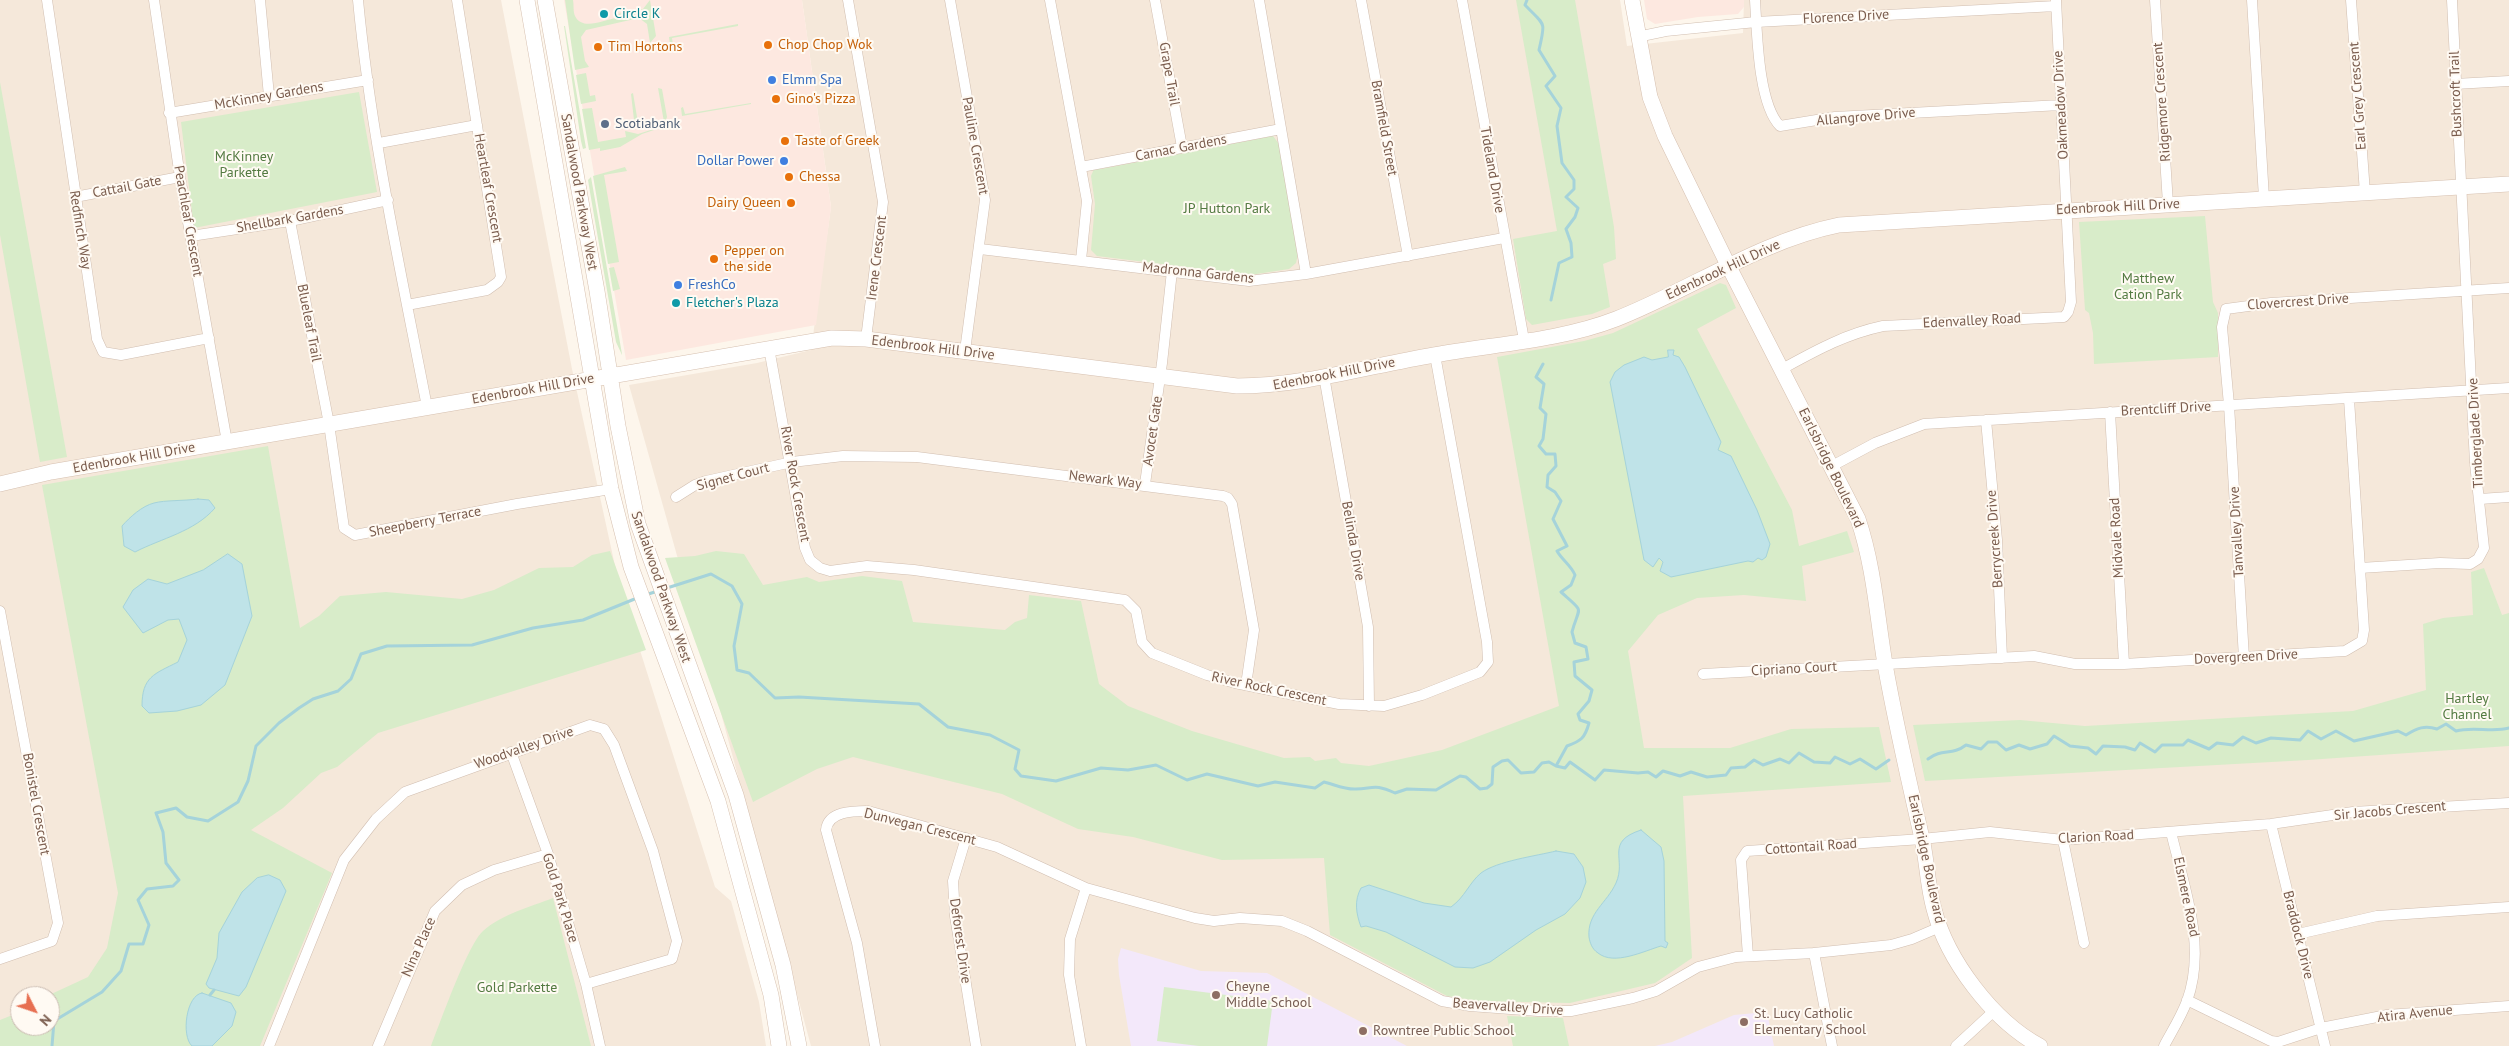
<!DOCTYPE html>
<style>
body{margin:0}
#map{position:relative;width:2509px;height:1046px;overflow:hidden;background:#fdf6ec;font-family:"PT Sans",sans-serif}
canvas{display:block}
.north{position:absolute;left:10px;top:986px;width:50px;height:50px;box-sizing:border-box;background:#fffaf3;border:1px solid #cabbb1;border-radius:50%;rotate:131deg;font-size:14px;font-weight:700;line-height:20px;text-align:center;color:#7a5c4d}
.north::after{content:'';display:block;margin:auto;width:18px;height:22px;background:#e76f51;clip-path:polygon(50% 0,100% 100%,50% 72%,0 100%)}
</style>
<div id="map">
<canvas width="2509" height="1046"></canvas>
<div class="north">N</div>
</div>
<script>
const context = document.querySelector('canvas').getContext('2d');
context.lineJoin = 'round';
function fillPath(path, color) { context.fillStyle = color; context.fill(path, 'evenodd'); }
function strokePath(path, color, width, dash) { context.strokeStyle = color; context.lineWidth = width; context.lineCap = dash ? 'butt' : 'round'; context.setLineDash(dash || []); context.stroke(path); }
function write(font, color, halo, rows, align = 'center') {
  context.font = font + ' "PT Sans",sans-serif'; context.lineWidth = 4; context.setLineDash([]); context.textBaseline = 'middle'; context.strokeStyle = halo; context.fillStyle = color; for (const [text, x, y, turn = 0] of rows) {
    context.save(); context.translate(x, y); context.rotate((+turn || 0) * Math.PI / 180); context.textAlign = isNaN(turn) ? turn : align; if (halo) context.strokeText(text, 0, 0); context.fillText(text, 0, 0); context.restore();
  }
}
const residential = new Path2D(`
 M0 0H501L572 369 619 584 715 887 731 901 759 1002 766 1046H0ZM20 996H50V1026H20Z
 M802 0H1620L1627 46 1743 33 1744 0H2509V1046H811L712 680 629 385 757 363 811 350 831 207Z`);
const commercial = new Path2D(`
 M564 0H802L831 207 816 325 626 360Z
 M1644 0H1744V7L1738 14 1698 17 1655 24 1647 19Z`);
const education = new Path2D(`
 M1121 948 1201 971 1267 973 1407 1046H1131L1119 975 1118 959Z
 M1767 1012 1774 1046H1655L1672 1042 1734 1015Z`);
const green = new Path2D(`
 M565 0H573C574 5 573 12 575 16 582 31 604 20 616 18L618 14 643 9 650 0 656 36 650 43 647 24 639 18 586 30 581 37 585 61 589 67 575 70Z
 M1516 0H1575L1614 227 1616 259 1603 264 1610 307 1592 314 1532 325 1526 319 1513 239 1557 231Z
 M738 24V26L672 38 673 45H670L669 37Z
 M564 26H565L586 148 583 149 581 141Z
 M586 73 590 96 595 95 596 101 581 104 576 75Z
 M0 82 67 457 40 462 0 235Z
 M658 88 662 89 667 117 663 127 642 134 620 147 600 151V148L589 150 582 109 592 108 598 142 626 137 625 131 638 134 657 128V124L664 122Z
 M359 92 377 192 194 228 181 122Z
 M633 93 638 123 645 122V125H639L634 120 631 94Z
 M751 103V104L682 116 681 108 683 107 685 114Z
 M1273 136 1279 144 1298 254 1296 263 1289 269 1250 275 1097 256 1091 250 1095 204 1091 176 1094 169H1101Z
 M625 167 627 171 604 175 619 262 608 264 593 176Z
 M591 177 622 354V355L616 342 591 198 588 180Z
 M2205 216 2213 302 2218 313V357L2094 364 2093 333 2089 313 2085 310 2079 222Z
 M614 267 620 289 613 291 609 268Z
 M1720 283 1726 285 1736 308 1697 329 1792 510 1799 546 1847 531 1854 552 1802 566 1806 601 1744 595 1697 598 1658 615 1628 651 1644 748H1730L1791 729 1879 727 1891 782 1683 796 1692 958 1655 983 1570 1003 1477 1001 1447 996 1330 935 1324 858 1222 860 1133 837 1078 829 1002 794 853 757 817 769 753 802 665 558 695 556 716 551 744 554 763 585 807 577 819 582 862 576 902 581 913 622 1005 630 1015 622 1027 618 1029 595 1081 601 1099 684 1128 706 1192 731 1284 758 1310 757 1315 761 1336 758 1341 763 1369 766 1442 750 1559 706 1497 357 1584 341 1613 333Z
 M268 446 300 628 319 616 340 596 386 592 462 599 494 590 539 568 573 567 592 555 610 551 646 650 378 733 337 767 321 773 283 808 251 830 332 873 260 1046H0V1020L20 1012V1026H50V996H47L88 977 107 948 118 893 42 485Z
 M2484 568 2502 615 2509 613V746L2308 760 1925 781 1913 725 2020 720 2085 726 2353 711 2426 690 2423 624 2443 618 2473 615 2471 572Z
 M553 898 591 1046H431C440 1023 468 944 483 931 502 914 530 907 553 898Z
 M1164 987 1273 1001 1267 1046H1199L1157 1041Z
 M1507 1016 1563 1018 1569 1046H1513Z`);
const water = new Path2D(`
 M1668 350H1674L1673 355 1679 357 1685 367 1721 442 1718 450 1731 456 1757 510 1770 544 1766 557 1762 560 1758 558 1753 562 1748 561 1671 577 1660 571 1663 562 1659 558 1653 567 1644 560 1610 382 1615 372 1624 365 1644 357 1652 360 1668 357Z
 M198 499 209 500 215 508C194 532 162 538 135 552L124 546 122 526C130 517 142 506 154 503 165 500 184 501 198 499Z
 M228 554 242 564 252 616 225 685 201 705 177 711 149 713 142 706C142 677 154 674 178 662L187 640 179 619 168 620 143 633 123 607 133 590 148 579 167 584 203 570Z
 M1641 830 1661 847 1664 861 1665 941 1668 943 1666 948 1661 946C1644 951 1614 966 1598 953 1592 949 1590 943 1589 937 1587 913 1607 903 1616 883 1627 859 1604 842 1641 830Z
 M1556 851 1574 854 1583 867 1586 882 1580 898 1565 914 1536 930 1490 962 1473 968 1455 967 1386 932 1366 926 1361 927C1356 913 1354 901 1361 888L1369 885 1424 903 1451 907C1465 897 1469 883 1481 873 1497 861 1536 856 1556 851Z
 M269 875 280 880 286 891 246 987 239 996 209 988 206 984 217 958 219 933 242 892 257 878Z
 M202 993 231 1003 236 1012 232 1026 212 1046H192C181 1036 186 995 202 993Z`);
const stream = new Path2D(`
 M1527 0 1525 5C1545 26 1546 20 1539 50L1555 76 1546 86 1561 108 1557 126 1562 163 1574 180V189L1566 197 1578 208 1575 217 1566 229 1571 243 1572 257 1559 263 1551 300
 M1543 364 1536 377 1544 384 1540 408 1546 414 1543 439 1539 446 1546 454H1555L1556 466 1548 475 1547 487 1555 492 1561 501 1553 519 1567 546 1557 551C1562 560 1571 565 1575 575L1571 585 1561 592C1586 614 1579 605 1572 632L1575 643 1586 647 1588 659 1574 662 1575 676 1592 690 1589 701 1578 714 1580 720 1589 723C1585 738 1581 741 1567 746L1556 766
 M667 588 711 574 732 586 742 604 734 646 737 670 749 673 775 698 799 697 919 704 948 727 990 735 1019 750 1015 769 1021 776 1056 781 1101 768 1128 770 1156 765 1187 780 1207 774 1258 786 1275 782 1315 788 1324 782C1333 784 1346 790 1356 789 1375 788 1375 784 1395 793L1407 789 1436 790 1460 776 1466 777 1480 789 1487 788 1492 784 1493 767 1502 761 1508 760 1521 773 1534 772 1542 763 1549 762 1556 766 1565 768 1570 762 1595 780 1604 770 1638 773 1648 772 1656 777 1663 771 1680 776 1691 772 1707 777 1726 775 1731 768 1745 767 1754 760 1763 765 1780 759 1789 763 1799 753 1814 762 1830 763 1835 757 1850 764 1860 759 1876 769 1889 760
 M645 595 658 591
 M1928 759C1942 748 1952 756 1966 745L1981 749 1988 742H1997L2006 750 2019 745 2030 749 2047 744 2054 736 2070 746 2088 748 2096 754 2103 746 2125 747 2135 750 2140 743 2155 752 2162 745H2183L2188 740 2209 749 2217 743 2233 745 2243 737 2256 743 2271 738 2300 740 2308 731 2321 739 2336 731 2354 741 2398 731 2406 735C2417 728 2425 725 2437 729L2446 724 2456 731C2474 726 2492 733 2509 728
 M210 995 214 990
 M52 1046 54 1021 102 992 121 971 129 944H143L149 925 138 900 147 889 173 886 179 880 166 863 163 832 156 813 176 808 187 817 208 821 238 802 248 781 256 746 279 723 299 708 313 699 338 691 351 679 361 654 387 646 472 645 533 628 583 620 637 598`);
const street = new Path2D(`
 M47 0 97 339 103 352 121 355 209 338
 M154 0 180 177 227 442
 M260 0 269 96
 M358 0C371 137 401 272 427 407
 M848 0 883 202 866 339
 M950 0 985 200 965 351
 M1050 0 1087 201 1081 260
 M1155 0 1182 147
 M1259 0 1306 274
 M1361 0 1408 256
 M1462 0 1524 340
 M1755 0C1757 32 1758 104 1780 126L1835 117 2061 105
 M2155 0 2168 204
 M2252 0 2264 198
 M2351 0 2365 193
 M1637 37 1666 31 1756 22 2056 6
 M2455 84 2509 81
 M169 113 368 80
 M379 143 477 125
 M1081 167 1281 129
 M75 197 180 177
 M290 221 329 424 344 528 355 535 517 504 611 489
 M191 236 290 221 388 200
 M980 249 1249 281 1306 274 1504 238
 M407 305 487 290 498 282 501 277 457 0
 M769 348 805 548 810 560 820 568 830 571 867 566 914 570 1125 600 1136 611 1142 642 1152 653 1207 675 1235 683 1339 704 1384 706 1422 695 1480 672 1488 662 1487 642 1435 355
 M1782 369C1815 351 1845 334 1883 326L2064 317 2068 312 2071 302 2056 0
 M1324 376 1368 627 1369 706
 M2110 412 2124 664
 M1986 420 1997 540 2002 658
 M1832 466 1875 443 1924 424 2509 388
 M1145 484 1162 363 1172 271
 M676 497 695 485 706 481 792 462 843 456 917 457 1223 496 1228 498 1232 504 1254 630 1246 685
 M2480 499 2509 497
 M2360 568 2440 563 2470 564 2478 559 2484 548 2475 463 2452 0
 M0 611 58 923 52 941 0 959
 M2244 658 2229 405 2222 327 2226 309 2271 303 2509 288
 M1703 674 2034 656 2075 664H2124L2345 651 2362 641 2364 630 2349 399
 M511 752 548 854 586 984 600 1046
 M2271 824 2325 1046
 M966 838 953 881 955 916 976 1046
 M2063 840 2084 943
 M2298 934 2377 916 2509 907
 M1814 953 1832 1046
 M1748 956 1741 860 1747 851 1922 839 1990 832 2063 840 2271 824 2353 812 2509 803
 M2187 1000 2271 1041 2278 1042 2321 1028 2387 1015 2509 1006
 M269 1046 344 860 376 819 405 792 590 725 604 729 614 745 653 851 677 941 672 959 586 984
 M378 1046 435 911 462 885 494 870 548 854
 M875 1046 857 943 826 830C828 811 853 811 868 811L997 847 1086 888 1195 918 1214 921 1240 918 1282 921 1307 931 1442 1001 1470 1006 1538 1011H1571L1633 998 1656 991 1698 967 1736 957 1814 953 1891 945 1912 939 1940 927
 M1081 1046 1069 975 1070 939 1086 888
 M1956 1046 1994 1011
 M2164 1046C2172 1031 2181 1017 2187 1001 2207 946 2184 887 2171 832`);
const secondary = new Path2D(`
 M527 0 611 489 631 567 718 801 771 995 779 1046
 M545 0 597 291 618 426 638 524 736 795 783 965 799 1046
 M1632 0 1650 97 1665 136 1729 267 1858 519C1874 566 1877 616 1885 664 1895 721 1908 777 1921 834 1927 858 1927 884 1934 909 1947 960 1993 1021 2040 1046
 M0 484 51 472 832 338 866 339 1237 386C1303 386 1369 366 1434 355 1494 344 1559 341 1616 319 1690 290 1760 241 1839 225L2509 184`);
const markers = [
 [604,14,5,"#0f9aa8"],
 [768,45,5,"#e8710a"],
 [598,47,5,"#e8710a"],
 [772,80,5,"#3f7fe0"],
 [776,99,5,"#e8710a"],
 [605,124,5,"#5c6f8a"],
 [785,141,5,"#e8710a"],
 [784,161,5,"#3f7fe0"],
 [789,177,5,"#e8710a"],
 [791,203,5,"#e8710a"],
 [714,259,5,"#e8710a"],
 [678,285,5,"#3f7fe0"],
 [676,303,5,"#0f9aa8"],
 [1216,995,5,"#8d6e63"],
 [1744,1022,5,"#8d6e63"],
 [1363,1031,5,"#8d6e63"]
];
const cultureNames = [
 ["Circle K",614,14],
 ["Fletcher's Plaza",686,303]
];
const streetNames = [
 ["Florence Drive",1846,17,-3],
 ["Grape Trail",1169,74,80],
 ["Bushcroft Trail",2456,94,-92],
 ["McKinney Gardens",269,96,-10],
 ["Earl Grey Crescent",2358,96,-94],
 ["Ridgemore Crescent",2162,102,-94],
 ["Oakmeadow Drive",2061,105,-93],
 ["Allangrove Drive",1866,117,-5],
 ["Bramfield Street",1384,128,80],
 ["Pauline Crescent",975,146,80],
 ["Carnac Gardens",1181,148,-11],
 ["Tideland Drive",1492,170,80],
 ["Cattail Gate",127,187,-11],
 ["Heartleaf Crescent",488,188,80],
 ["Sandalwood Parkway West",579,192,80],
 ["Edenbrook Hill Drive",2118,207,-3],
 ["Shellbark Gardens",290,219,-10],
 ["Peachleaf Crescent",188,221,80],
 ["Redfinch Way",80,230,81],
 ["Irene Crescent",877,258,-83],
 ["Edenbrook Hill Drive",1723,270,-25],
 ["Madronna Gardens",1198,273,6],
 ["Clovercrest Drive",2298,302,-4],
 ["Edenvalley Road",1972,321,-3],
 ["Blueleaf Trail",309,323,79],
 ["Edenbrook Hill Drive",933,348,7],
 ["Edenbrook Hill Drive",1334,374,-11],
 ["Edenbrook Hill Drive",533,389,-10],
 ["Brentcliff Drive",2166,409,-3],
 ["Avocet Gate",1153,431,-82],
 ["Timberglade Drive",2476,433,-93],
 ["Edenbrook Hill Drive",134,458,-10],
 ["Earlsbridge Boulevard",1831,468,64],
 ["Signet Court",733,477,-15],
 ["Newark Way",1105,480,7],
 ["River Rock Crescent",795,484,80],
 ["Sheepberry Terrace",425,522,-11],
 ["Tanvalley Drive",2237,532,-93],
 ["Midvale Road",2117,538,-93],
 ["Berrycreek Drive",1995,539,-94],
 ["Belinda Drive",1353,541,80],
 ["Sandalwood Parkway West",661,587,71],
 ["Dovergreen Drive",2246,657,-3],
 ["Cipriano Court",1794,669,-3],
 ["River Rock Crescent",1269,689,12],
 ["Woodvalley Drive",524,748,-19],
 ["Bonistel Crescent",36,804,80],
 ["Sir Jacobs Crescent",2390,811,-5],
 ["Dunvegan Crescent",920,827,14],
 ["Clarion Road",2096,837,-3],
 ["Cottontail Road",1811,847,-4],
 ["Earlsbridge Boulevard",1926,859,78],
 ["Elsmere Road",2186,897,78],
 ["Gold Park Place",560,898,73],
 ["Braddock Drive",2298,935,76],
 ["Deforest Drive",960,941,82],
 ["Nina Place",419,947,-66],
 ["Beavervalley Drive",1508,1007,4],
 ["Atira Avenue",2415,1014,-6]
];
const foodNames = [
 ["Chop Chop Wok",778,45],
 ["Tim Hortons",608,47],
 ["Gino's Pizza",786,99],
 ["Taste of Greek",795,141],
 ["Chessa",799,177],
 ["Dairy Queen",781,203,"right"],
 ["Pepper on",724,251],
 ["the side",724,267]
];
const shopNames = [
 ["Elmm Spa",782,80],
 ["Dollar Power",774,161,"right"],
 ["FreshCo",688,285]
];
const serviceNames = [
 ["Scotiabank",615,124]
];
const parkNames = [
 ["McKinney",244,157],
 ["Parkette",244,173],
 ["JP Hutton Park",1227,209],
 ["Matthew",2148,279],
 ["Cation Park",2148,295],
 ["Hartley",2467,699],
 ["Channel",2467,715],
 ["Gold Parkette",517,988]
];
const educationNames = [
 ["Cheyne",1226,987],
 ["Middle School",1226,1003],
 ["St. Lucy Catholic",1754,1014],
 ["Elementary School",1754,1030],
 ["Rowntree Public School",1373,1031]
];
fillPath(residential, '#f5e8da');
fillPath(commercial, '#fde8e0');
fillPath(education, '#f3e8fa');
fillPath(green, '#d8ecc9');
fillPath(water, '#bfe3e8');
strokePath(water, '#a5d3da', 1);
strokePath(stream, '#a5d3da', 3);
strokePath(street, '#d1beb0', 11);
strokePath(secondary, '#d6c0b0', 16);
strokePath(street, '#fff', 10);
strokePath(secondary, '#fff', 15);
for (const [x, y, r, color] of markers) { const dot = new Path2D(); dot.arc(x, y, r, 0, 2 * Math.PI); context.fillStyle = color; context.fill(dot); strokePath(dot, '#fffaf3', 2); }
write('14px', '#0d838f', '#fffaf3', cultureNames, 'left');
write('14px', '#7a5c4d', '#fffaf3', streetNames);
write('14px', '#c56008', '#fffaf3', foodNames, 'left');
write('14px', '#366cbe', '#fffaf3', shopNames, 'left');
write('14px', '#4e5e75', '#fffaf3', serviceNames, 'left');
write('14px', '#537a41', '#fffaf3', parkNames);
write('14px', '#785e54', '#fffaf3', educationNames, 'left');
</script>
